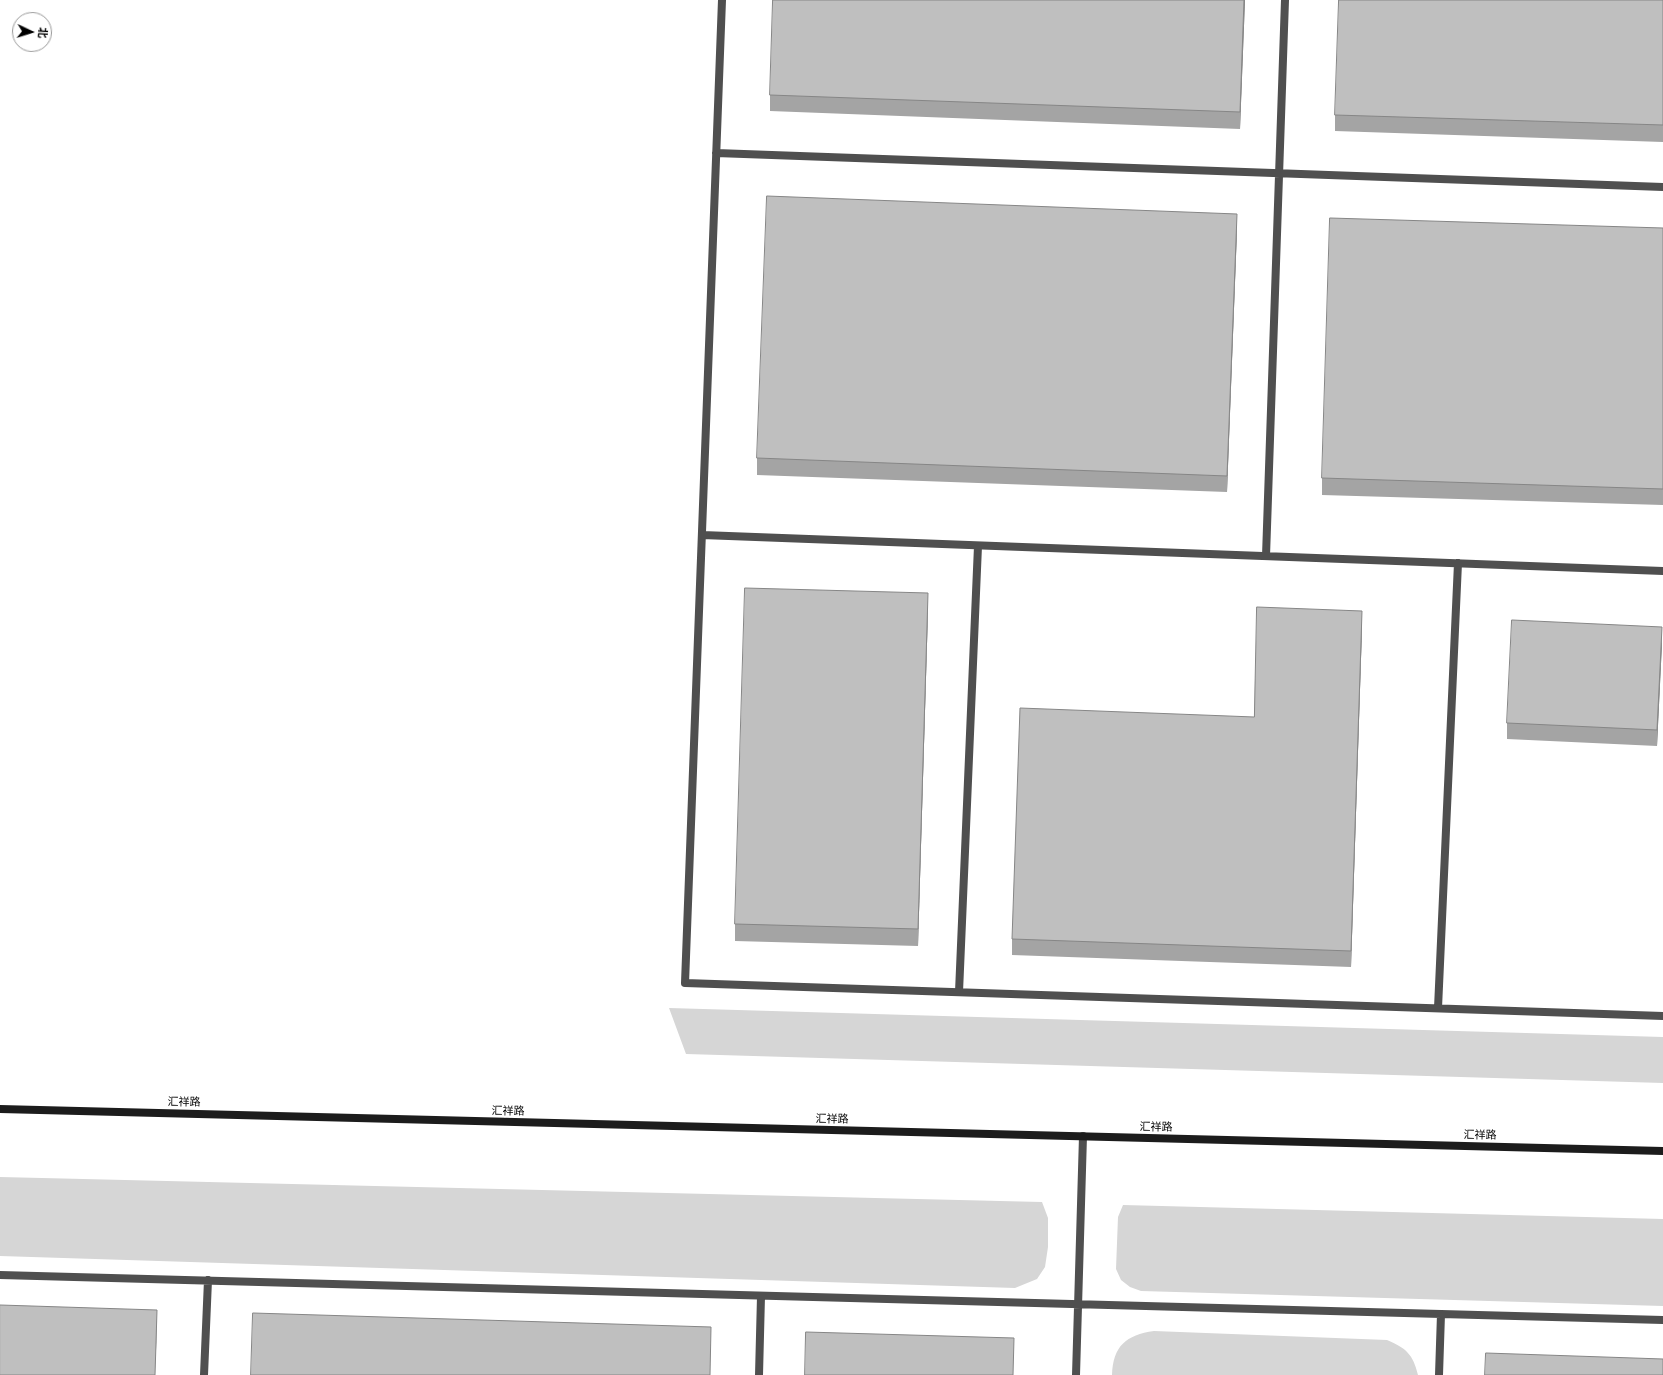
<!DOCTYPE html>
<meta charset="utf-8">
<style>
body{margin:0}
#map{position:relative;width:1663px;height:1375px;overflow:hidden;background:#fff;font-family:"Golos Text","Noto Sans SC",sans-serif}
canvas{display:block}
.north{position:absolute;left:12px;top:12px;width:40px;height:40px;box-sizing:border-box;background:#fff;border:1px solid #999;border-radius:50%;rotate:94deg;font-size:11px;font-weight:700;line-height:16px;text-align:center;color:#000}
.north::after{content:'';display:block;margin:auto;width:14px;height:18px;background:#000;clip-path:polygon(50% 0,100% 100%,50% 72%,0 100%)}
</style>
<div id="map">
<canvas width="1663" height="1375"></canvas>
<div class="north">北</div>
</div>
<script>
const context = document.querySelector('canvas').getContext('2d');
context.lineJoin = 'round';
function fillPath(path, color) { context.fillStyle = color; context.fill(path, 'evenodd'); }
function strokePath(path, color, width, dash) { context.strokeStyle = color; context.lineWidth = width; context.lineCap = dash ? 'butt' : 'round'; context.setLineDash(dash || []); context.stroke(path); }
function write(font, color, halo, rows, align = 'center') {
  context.font = font + ' "Golos Text","Noto Sans SC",sans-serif'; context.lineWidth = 3.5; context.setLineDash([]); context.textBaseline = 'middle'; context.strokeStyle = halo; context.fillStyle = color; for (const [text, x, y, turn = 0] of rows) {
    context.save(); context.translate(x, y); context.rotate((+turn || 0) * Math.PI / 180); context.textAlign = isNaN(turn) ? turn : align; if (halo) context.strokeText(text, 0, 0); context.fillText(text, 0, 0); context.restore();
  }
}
const green = new Path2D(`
 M669 1008 1663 1037V1083L686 1054Z
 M0 1177 1042 1202 1048 1218V1247L1045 1267 1037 1279 1015 1288 0 1256Z
 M1123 1205 1663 1219V1306L1141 1291 1130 1287 1121 1280 1116 1269 1118 1217Z
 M1154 1331 1387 1340C1406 1348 1413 1354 1418 1375H1112C1113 1346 1126 1335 1154 1331Z`);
const lane = new Path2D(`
 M722 0 685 983 1663 1016
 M716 153 1663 187
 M702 535 1663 571
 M1266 556 1285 0
 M959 992 978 546
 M1438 1008 1458 563
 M0 1275 1663 1320
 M204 1375 208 1280
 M759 1375 761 1296
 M1076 1375 1083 1136
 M1439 1375 1441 1314`);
const secondary = new Path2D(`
 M0 1109 1663 1151`);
const wall = new Path2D(`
 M1245 0 1240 129 770 111V95Z
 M1663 0V142L1335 131V115Z
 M1663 228V505L1322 495V478Z
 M1237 230 1227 492 757 475V458Z
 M928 610 918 946 735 941V924Z
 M1362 628 1351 967 1012 955V939L1254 717Z
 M1662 643 1657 746 1507 739V723Z`);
const shadedWall = new Path2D(`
 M1244 0H1245L1240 129V112Z
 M1237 214V230L1227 492V476Z
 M928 593V610L918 946V929Z
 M1362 611V628L1351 967V951Z
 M1662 627V643L1657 746V730Z
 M157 1310V1326L155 1375Z`);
const building = new Path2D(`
 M773 0H1244L1240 112 770 95Z
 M1339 0H1663V125L1335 115Z
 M767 196 1237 214 1227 476 757 458Z
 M1330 218 1663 228V489L1322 478Z
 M745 588 928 593 918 929 735 924Z
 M1257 607 1362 611 1351 951 1012 939 1020 708 1254 717Z
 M1512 620 1662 627 1657 730 1507 723Z
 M0 1305 157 1310 155 1375H0Z
 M253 1313 711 1327 710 1375H251Z
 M806 1332 1014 1338 1013 1375H805Z
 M1486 1353 1663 1359V1375H1485Z`);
const streetNames = [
 ["汇祥路",184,1102,1],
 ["汇祥路",508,1111,1],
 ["汇祥路",832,1119,1],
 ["汇祥路",1156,1127,1],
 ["汇祥路",1480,1135,1]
];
fillPath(green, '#d6d6d6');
strokePath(lane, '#4f4f4f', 8);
strokePath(secondary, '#1c1c1c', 8);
fillPath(wall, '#a4a4a4');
fillPath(shadedWall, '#868686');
fillPath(building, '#bfbfbf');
strokePath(building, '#868686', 1);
write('11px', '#000', '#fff', streetNames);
</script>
